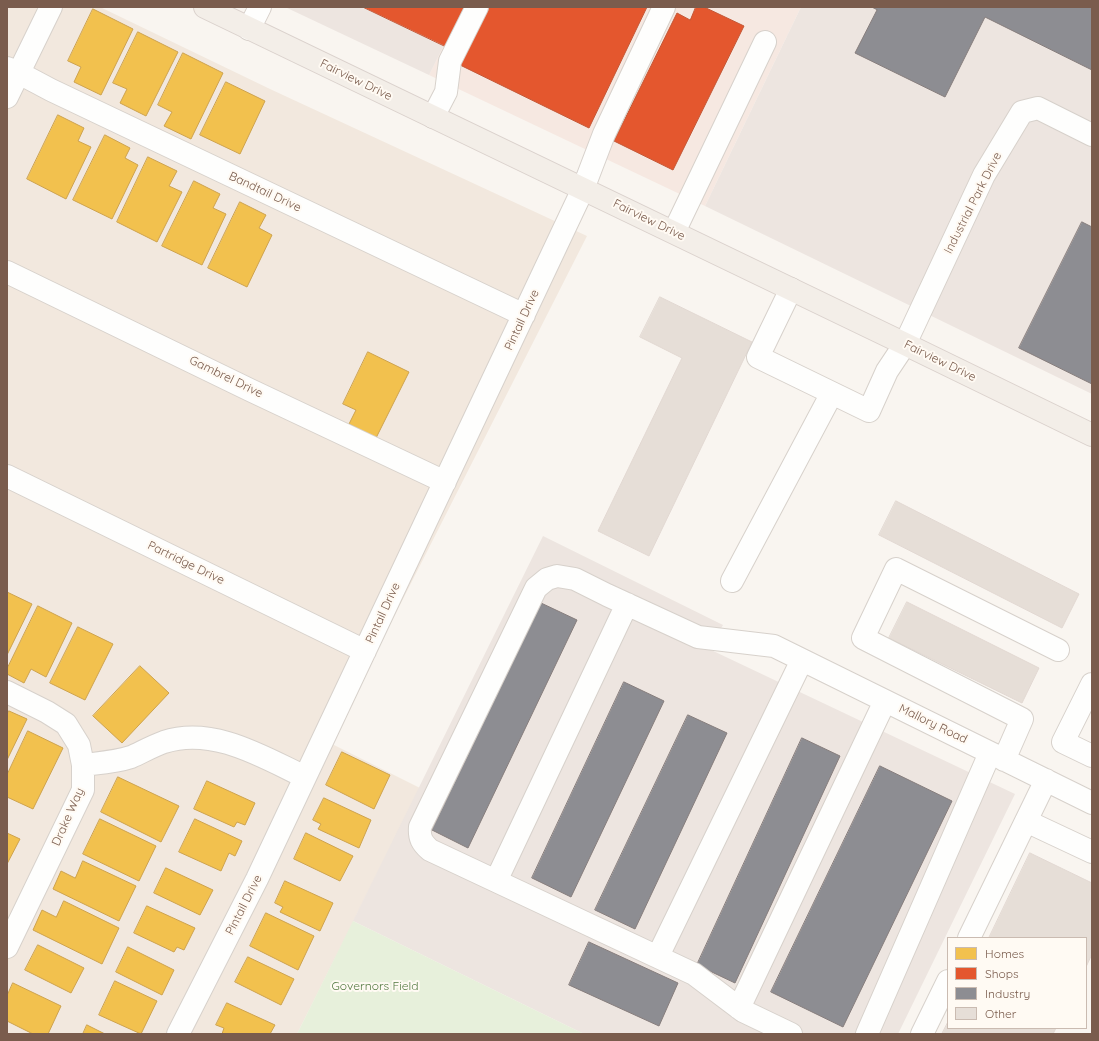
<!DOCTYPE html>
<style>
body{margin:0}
#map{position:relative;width:1099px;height:1041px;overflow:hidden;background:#f9f5f0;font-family:Quicksand,sans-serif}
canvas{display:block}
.frame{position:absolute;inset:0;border:8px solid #7a5c4d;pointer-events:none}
.legend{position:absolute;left:947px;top:937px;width:140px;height:92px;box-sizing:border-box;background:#fffaf3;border:1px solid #cabbb1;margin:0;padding:5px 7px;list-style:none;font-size:12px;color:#7a5c4d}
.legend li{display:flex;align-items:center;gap:8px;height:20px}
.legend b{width:20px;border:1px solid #cabbb1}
</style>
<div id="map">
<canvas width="1099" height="1041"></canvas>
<div class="frame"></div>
<ul class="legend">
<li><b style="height:11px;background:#f2c14e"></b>Homes</li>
<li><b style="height:11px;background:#e4572e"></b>Shops</li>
<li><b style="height:11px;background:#8d8d92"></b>Industry</li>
<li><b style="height:11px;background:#e6ded7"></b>Other</li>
</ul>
</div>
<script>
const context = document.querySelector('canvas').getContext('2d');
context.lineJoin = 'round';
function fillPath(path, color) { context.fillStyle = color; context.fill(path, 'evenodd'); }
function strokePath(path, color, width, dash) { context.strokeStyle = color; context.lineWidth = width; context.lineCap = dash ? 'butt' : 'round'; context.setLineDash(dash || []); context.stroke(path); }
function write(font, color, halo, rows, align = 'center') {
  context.font = font + ' Quicksand,sans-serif'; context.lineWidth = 4; context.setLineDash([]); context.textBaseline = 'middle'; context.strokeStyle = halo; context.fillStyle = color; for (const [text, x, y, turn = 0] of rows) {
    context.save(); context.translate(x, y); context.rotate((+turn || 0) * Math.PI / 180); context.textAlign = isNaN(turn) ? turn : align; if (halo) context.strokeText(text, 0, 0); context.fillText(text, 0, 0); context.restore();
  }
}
const residential = new Path2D(`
 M7 7H100L270 89 587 236 330 743 420 788 297 1034H7Z`);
const commercial = new Path2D(`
 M463 7H801L705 206 429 75Z`);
const industrial = new Path2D(`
 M285 7H463L429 75Z
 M801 7H1092V394L705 206Z
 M543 536 723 625 709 649 1015 794 898 1034H584L353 921Z`);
const green = new Path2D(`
 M353 921 584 1034H297Z`);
const homes = new Path2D(`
 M93 9 133 29 101 95 74 82 81 67 68 61Z
 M138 32 178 52 146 116 120 103 127 89 113 83Z
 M183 53 223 73 191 139 164 126 172 112 158 105Z
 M226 82 265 101 240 154 200 135Z
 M58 115 84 128 78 141 91 147 66 199 27 179Z
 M105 135 130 148 125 158 138 165 112 219 73 200Z
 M148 157 177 171 169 186 182 192 157 242 117 222Z
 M194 181 220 194 213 208 226 214 202 265 162 246Z
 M240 202 266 215 259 228 272 235 247 287 208 268Z
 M368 352 409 372 376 438 349 424 356 410 343 404Z
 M7 592 32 604 7 655Z
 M38 606 72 623 46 677 31 669 24 683 7 674V669Z
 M78 627 113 644 85 700 50 683Z
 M140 666 169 693 122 743 93 716Z
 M9 711 27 719 7 760V715Z
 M28 731 63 748 33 809 7 797V775Z
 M342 752 390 775 374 809 326 785Z
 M118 777 179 806 161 842 101 812Z
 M207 781 255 803 245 825 237 822 234 827 194 809Z
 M324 798 371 820 359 848 318 829 321 824 313 820Z
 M100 819 156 846 139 881 83 854Z
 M195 819 242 841 235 856 229 853 221 871 179 852Z
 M7 833 20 839 7 864Z
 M306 833 353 856 340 881 294 859Z
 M83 861 136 886 119 921 53 889 61 871 75 878Z
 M166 868 213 890 200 915 154 893Z
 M285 881 333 903 320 931 280 912 283 907 275 903Z
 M64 901 119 928 102 964 33 930 42 910 56 917Z
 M147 906 195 928 184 950 177 947 174 952 134 933Z
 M266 913 314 936 298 970 250 946Z
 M38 945 84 968 71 993 25 970Z
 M128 947 174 970 162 995 116 972Z
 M248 957 294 979 281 1005 235 982Z
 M115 981 157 1001 141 1034 99 1015Z
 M13 983 61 1006 48 1034H33L7 1021V996Z
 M227 1003 275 1025 270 1034H222L224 1028 216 1025Z
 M87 1025 105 1034H83Z`);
const shops = new Path2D(`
 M363 7H464L445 46Z
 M488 7H647L589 128 460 65Z
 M696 7H704L744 26 673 170 614 141 677 13 690 20Z`);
const industry = new Path2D(`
 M872 7H1092V70L985 17 945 97 855 53 877 10Z
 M1082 222 1092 227V384L1019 348Z
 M541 603 577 620 468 848 432 830Z
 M624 682 664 701 571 897 532 878Z
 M688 715 727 733 635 929 595 910Z
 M802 738 840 756 735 983 697 965Z
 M880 766 952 801 843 1027 771 992Z
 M589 942 678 983 659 1026 569 985Z`);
const building = new Path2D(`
 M660 297 752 342 649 556 598 531 682 358 640 337Z
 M896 501 1079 594 1062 628 879 535Z
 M907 602 1039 668 1022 703 889 638Z
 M1030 853 1092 883V954L1086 967V938H989Z
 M948 1022V1028H1056L1053 1034H942Z`);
const minor = new Path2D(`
 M249 29 260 7
 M7 68 19 73 51 90 524 315
 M7 97 51 7
 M433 117 446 92 450 61 477 7
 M674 232 765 42
 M7 272 250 390 445 482
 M791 289 758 357 869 411 887 371 905 344 984 175 1022 112 1038 108 1092 135
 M7 476 365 651
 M732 581 832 393
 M1092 684 1063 742 1092 756
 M7 692 47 712 66 724 79 745 83 765V790L7 947
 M1004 760 1022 719 863 638 896 569 1058 650
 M83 765C99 763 116 762 131 757 142 752 153 746 164 742 213 726 263 757 305 777
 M1026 821 1092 852
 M496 881 627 604
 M969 938 1046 780
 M658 956 802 660
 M739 1008 885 701
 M178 1034 257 879 583 189 604 134 664 7
 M791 1034 743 1011 694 974 430 850C422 843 419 838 420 827L536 588 547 579 557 576 575 579 607 595 698 637 774 646 1092 803
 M867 1034 990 753
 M922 1034 948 981`);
const major = new Path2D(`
 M205 7 905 344 1092 435`);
const streetNames = [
 ["Fairview Drive",356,80,26],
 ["Bandtail Drive",265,192,25],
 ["Industrial Park Drive",973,203,-63],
 ["Fairview Drive",649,220,26],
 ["Pintail Drive",522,320,-65],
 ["Fairview Drive",940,361,26],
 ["Gambrel Drive",226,377,26],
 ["Partridge Drive",186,563,26],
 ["Pintail Drive",383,613,-65],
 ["Mallory Road",933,724,26],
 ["Drake Way",68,817,-66],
 ["Pintail Drive",244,905,-63]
];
const parkNames = [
 ["Governors Field",375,986]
];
fillPath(residential, '#f2e8de');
fillPath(commercial, '#f6e8e1');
fillPath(industrial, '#ede5e0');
fillPath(green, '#e7f0db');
fillPath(homes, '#f2c14e');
strokePath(homes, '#cea34e', 1);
fillPath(shops, '#e4572e');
strokePath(shops, '#c45837', 1);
fillPath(industry, '#8d8d92');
strokePath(industry, '#877e7d', 1);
fillPath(building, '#e6ded7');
strokePath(building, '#e2d8d2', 1);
strokePath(minor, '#d7d1cb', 24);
strokePath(major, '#dad1cc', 24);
strokePath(minor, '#fefefd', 22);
strokePath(major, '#f3eee8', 22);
write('12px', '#7a5c4d', '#fffaf3', streetNames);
write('12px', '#537a41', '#fffaf3', parkNames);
</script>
